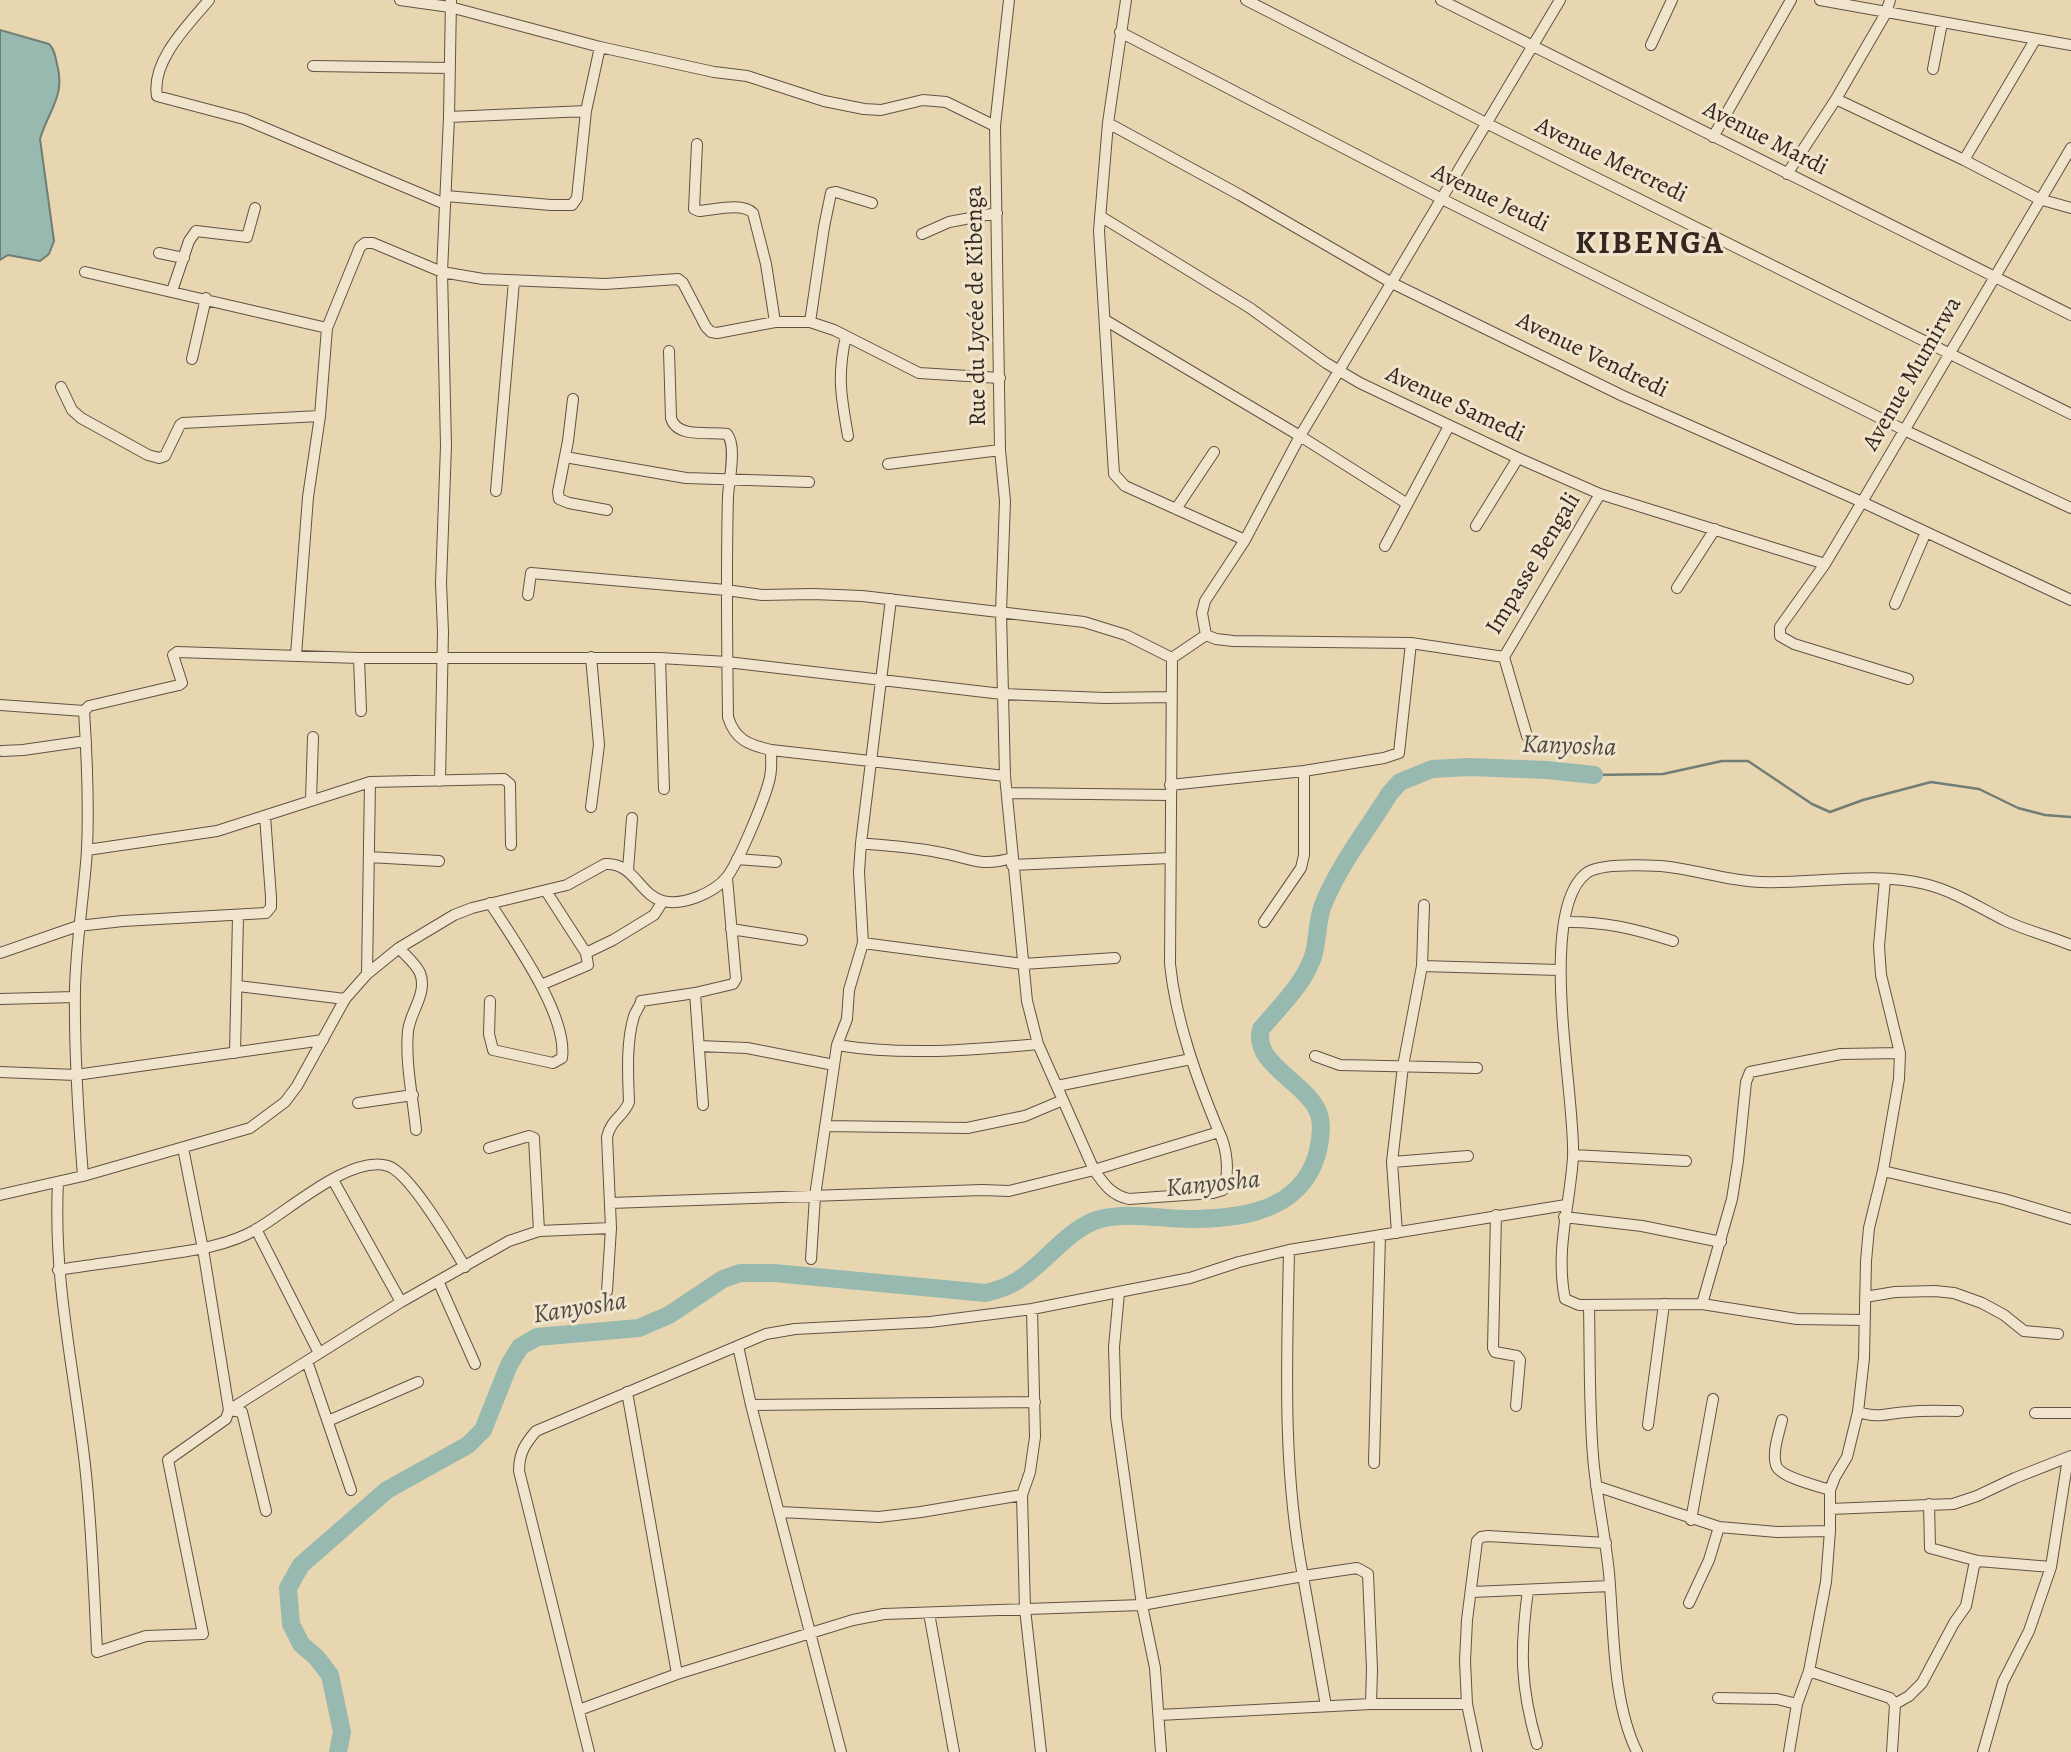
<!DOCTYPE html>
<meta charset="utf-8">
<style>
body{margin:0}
canvas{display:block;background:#e8d6b1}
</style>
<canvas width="2071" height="1752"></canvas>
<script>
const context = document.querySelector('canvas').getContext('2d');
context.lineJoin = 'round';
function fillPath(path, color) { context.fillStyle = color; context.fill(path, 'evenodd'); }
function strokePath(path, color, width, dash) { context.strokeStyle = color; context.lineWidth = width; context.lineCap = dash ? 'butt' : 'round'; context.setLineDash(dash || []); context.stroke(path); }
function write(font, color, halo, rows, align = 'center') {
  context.font = font + ' Alegreya,serif'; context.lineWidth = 6; context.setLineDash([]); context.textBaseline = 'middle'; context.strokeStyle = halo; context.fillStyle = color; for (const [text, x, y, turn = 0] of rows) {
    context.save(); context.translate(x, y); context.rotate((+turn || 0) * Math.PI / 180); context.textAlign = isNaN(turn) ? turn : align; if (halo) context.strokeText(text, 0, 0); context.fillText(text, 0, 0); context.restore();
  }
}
const water = new Path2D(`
 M0 30 49 44C55 50 55 56 57 64 66 96 48 111 40 139L54 241 49 254 40 261 8 255 0 260Z`);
const stream = new Path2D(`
 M1594 775 1663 774 1722 761H1748L1812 804 1830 812 1863 800 1931 782 1979 789 2018 808 2045 815 2071 817`);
const river = new Path2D(`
 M338 1752 342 1732 330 1675 317 1658 301 1644 291 1624 288 1588 301 1565 387 1490 468 1445 483 1430 509 1365 520 1347 537 1337 639 1328 669 1315 723 1279 740 1273H774L986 1293C996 1290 1006 1288 1015 1282 1045 1265 1066 1229 1100 1219 1132 1211 1164 1220 1196 1219 1235 1218 1282 1213 1306 1178 1317 1162 1323 1138 1320 1118 1313 1084 1251 1066 1261 1029 1279 1007 1307 981 1314 953 1318 938 1317 920 1323 905 1339 865 1367 830 1390 793L1400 782 1432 769 1469 767 1547 770 1594 775`);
const minor = new Path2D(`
 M209 0C188 25 151 61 157 96L244 119 445 204
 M400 0 450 7 600 47 714 72 747 76 824 101 864 109 881 110 923 100 946 102 995 126
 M1009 0 995 126 1000 450 1005 501 1001 612 1005 776 1027 1001 1038 1044 1094 1170C1104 1184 1111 1195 1129 1199L1213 1193 1223 1190C1230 1173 1227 1148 1219 1132
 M1126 0 1108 123 1099 231 1114 474 1125 486 1245 540
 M1246 0 1488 124 2071 414
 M1441 0 2071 315
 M1820 0 2071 45
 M1120 32 1442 199 1904 430 2071 508
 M1651 45 1672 0
 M313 66 450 68
 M1933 69 1942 23
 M1836 99 1964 160 2039 199 2071 208
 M449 117 586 111 600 47
 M1108 123 1240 195 1392 283 1623 396 1862 502 2071 600
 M1713 137 1791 0
 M697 144 694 209 699 211C714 210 742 202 753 213L766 264 775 322
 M1964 160 2035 40
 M1787 174 1836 99 1886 13 1890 0
 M446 196 551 205H572L577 198 586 111
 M1100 216 1250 308 1326 363 1360 383 1518 458 1600 494 1825 564
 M922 234 949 222 997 213
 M159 253 184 258
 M85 272 327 328
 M172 291 189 241 196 231 247 237 255 208
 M1105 320 1300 436 1406 503
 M810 322 824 227 831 193 836 192 872 203
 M846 336C837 375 841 397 848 436
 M669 351 671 418C677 439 710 431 727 434 737 445 729 481 728 496 726 570 727 644 728 717 735 740 749 745 771 750L1005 776
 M192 359 206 298
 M61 387 72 410 81 418 148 455 159 458 165 456 180 425 183 423 320 416
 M573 399 568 441 558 492 559 499 569 503 607 510
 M565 457 686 478 809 482
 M888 464 1000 450
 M496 491 514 281
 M1176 509 1214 452
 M1476 526 1518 458
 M1385 546 1449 426
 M1677 588 1715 529
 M528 595 531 573 726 590 762 595 813 594 862 596 1084 622 1126 635 1172 658
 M1895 604 1926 532
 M1206 635 1202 613 1205 601 1245 540 1300 436 1560 0
 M1206 635 1216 639 1233 641 1411 643 1504 657
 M296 655 308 497 320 416 327 328 360 247 365 243H373L442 272 483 279 605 284 678 279 683 283 706 327 711 332 717 333 775 322H810L834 330 919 373 1000 378
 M591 657 599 745 591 807
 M359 658 361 711
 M660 658 664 789
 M1908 679 1794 644 1780 636V627L1825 564 1862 502 2071 148
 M0 705 84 711
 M1527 736 1504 657 1600 494
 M2 751 23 750 86 741
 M440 781 443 632 441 583 446 446 442 272 449 117 451 0
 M1170 785 1304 771 1384 758 1399 753 1411 643
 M1007 793 1170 795
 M311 800 313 737
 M861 843C886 846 912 847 937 852 969 857 978 868 1012 858
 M87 850 217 831 370 782 504 779 510 784 511 845
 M369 857 439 861
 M737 859 776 862
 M1012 865 1170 858
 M628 870 632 818
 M1264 922 1301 868 1304 855V771
 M1564 922C1603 921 1636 929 1673 941
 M731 929 802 940
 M863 943 1023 964 1115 958
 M399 948C405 955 416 964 420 973 428 993 410 1012 408 1031 405 1063 413 1098 416 1130
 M0 953 78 926 123 921 266 913 271 907V897L265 816
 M586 953 613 940 654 915 663 901
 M1422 966 1559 970
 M367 974 370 782
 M541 985 588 965 586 953 546 891
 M238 986 345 999
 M695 993 703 1105
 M0 999 75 997
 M490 1001 489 1034 493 1050 553 1063 562 1058C568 1015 513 939 490 903
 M837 1045C904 1056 970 1050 1038 1044
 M699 1046 747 1048 834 1065
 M235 1053 238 916
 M1315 1056 1340 1065 1477 1068
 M0 1072 76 1075 323 1040
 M1057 1086 1191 1059
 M358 1103 413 1095
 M825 1126 967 1128 1025 1116 1063 1100
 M183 1148 203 1249 229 1410 242 1412 266 1511
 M489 1148 529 1136 534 1138 539 1231
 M1573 1155 1686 1161
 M1392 1162 1468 1156
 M1883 1171 2004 1199 2071 1219
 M83 1176C78 1113 74 1051 75 989 76 942 84 896 87 850 89 804 87 757 84 711L89 706 179 685 182 683 173 655 177 652 359 658H660L727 662 1002 694 1105 698 1170 697
 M333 1180 401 1302
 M58 1182C53 1282 74 1367 85 1465 92 1527 94 1589 97 1652L146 1636 203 1634 168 1460 226 1419 229 1410 401 1302 509 1241 539 1231 611 1228
 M0 1195 83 1176 250 1128 285 1102 297 1086 345 999 367 974 399 948 454 915 472 908 567 885 605 864C634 862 639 895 663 901 683 906 714 893 727 877 739 861 766 797 770 777 772 768 771 759 771 750
 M610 1203 982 1190 1009 1191 1094 1170 1219 1132C1197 1079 1176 1022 1170 964L1172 658 1206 635
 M1496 1215 1493 1348 1495 1352 1517 1356 1520 1360 1516 1406
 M1564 1217 1642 1226 1721 1242
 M256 1229 319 1353
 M1397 1233 1392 1162 1403 1066 1422 966 1424 905
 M1289 1250C1287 1359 1282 1468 1303 1576L1357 1568 1368 1574 1372 1669 1371 1704H1467L1477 1752
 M811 1259 815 1196 837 1045 847 1019 849 990 863 943 859 872 861 843 891 599
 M58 1270C90 1265 122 1261 154 1256 189 1251 226 1247 257 1229 288 1211 351 1154 388 1166 410 1173 452 1245 465 1267
 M439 1283 475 1364
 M607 1291 611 1228 607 1137C611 1119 624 1116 629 1102 628 1075 626 1042 634 1016 636 1010 640 1007 641 1001L695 993 733 984 736 979 727 878
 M1119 1293 1114 1347 1116 1417 1142 1605 1155 1668 1161 1752
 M1865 1297 1895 1292 1935 1291 1954 1293 1982 1303 2004 1315 2024 1331 2058 1334
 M1702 1304 1732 1199 1738 1161 1746 1082 1750 1072 1841 1054 1900 1053
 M1589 1306C1590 1355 1589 1406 1593 1456 1596 1495 1605 1533 1609 1573 1614 1629 1612 1701 1637 1752
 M1032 1309 1035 1437 1030 1472 1022 1495 1025 1609 1041 1752
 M1864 1320 1797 1319 1702 1304 1579 1305 1565 1299C1555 1250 1570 1205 1573 1157 1576 1098 1535 908 1588 872 1603 863 1643 865 1661 866 1695 869 1726 881 1761 882 1813 884 1874 871 1925 884 1954 891 1980 908 2006 921 2027 931 2050 936 2071 945
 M738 1346 751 1405 841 1752
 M307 1361 351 1490
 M627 1392 677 1674
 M751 1405 1035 1402
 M1858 1412C1881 1419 1885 1413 1907 1412 1924 1410 1941 1411 1958 1411
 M2035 1413H2071
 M1782 1420C1779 1433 1772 1452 1776 1465 1779 1477 1818 1486 1830 1490
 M328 1421 418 1382
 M1648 1425 1664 1304
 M1374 1463 1380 1235
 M1596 1486 1719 1527 1777 1532 1830 1531
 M1929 1504 1930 1548 1978 1561
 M1830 1509 1953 1504 1977 1496 2015 1478 2071 1456
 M780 1512 879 1517 921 1512 1022 1495
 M1691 1520 1713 1399
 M1528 1590C1520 1649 1520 1686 1537 1744
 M1472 1592 1610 1586
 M1689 1603 1709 1560 1719 1527
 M929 1613 954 1752
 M1809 1671 1890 1698 1895 1704 1892 1752
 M1718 1698 1777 1699 1797 1704
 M1467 1704 1465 1661 1467 1620 1477 1541 1481 1537 1488 1536 1606 1543
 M1895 1704 1909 1696 1922 1683 1954 1623 1966 1606 1974 1566 1978 1561 2051 1567
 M579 1710 677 1674 853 1620 884 1614 1142 1605 1303 1576 1326 1706
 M1159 1715 1371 1704
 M589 1752 519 1471C519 1453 525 1444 536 1431L766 1334 795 1329 930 1322 1032 1309 1190 1278 1239 1262 1289 1250 1566 1205
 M1789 1752 1797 1704 1809 1671 1826 1582 1830 1531V1490L1835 1477 1847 1457 1858 1412 1864 1358 1866 1261 1869 1228 1883 1171 1899 1079 1900 1053 1881 975 1879 946 1885 879
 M1983 1752 2003 1682 2029 1631 2051 1567 2068 1458`);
const streetNames = [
 ["Avenue Mardi",1765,139,27],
 ["Avenue Mercredi",1611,161,26],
 ["Avenue Jeudi",1490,199,26],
 ["Rue du Lycée de Kibenga",977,306,-91],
 ["Avenue Vendredi",1592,356,26],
 ["Avenue Mumirwa",1913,374,-60],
 ["Avenue Samedi",1455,405,25],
 ["Impasse Bengali",1534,564,-59]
];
const waterNames = [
 ["Kanyosha",1569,747,2],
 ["Kanyosha",1213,1185,-6],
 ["Kanyosha",580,1309,-9]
];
const districtNames = [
 ["KIBENGA",1650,245]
];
fillPath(water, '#97b9af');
strokePath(water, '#707e76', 2);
strokePath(stream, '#707e76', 2.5);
strokePath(river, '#97b9af', 18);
strokePath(minor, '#625244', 12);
strokePath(minor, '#f0e4cc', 10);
write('24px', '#362620', '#f0e4cc', streetNames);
write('italic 26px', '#4e4b44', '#f0e4cc', waterNames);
context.letterSpacing = '2px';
write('bold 32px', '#362620', '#f0e4cc', districtNames);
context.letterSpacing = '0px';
</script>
